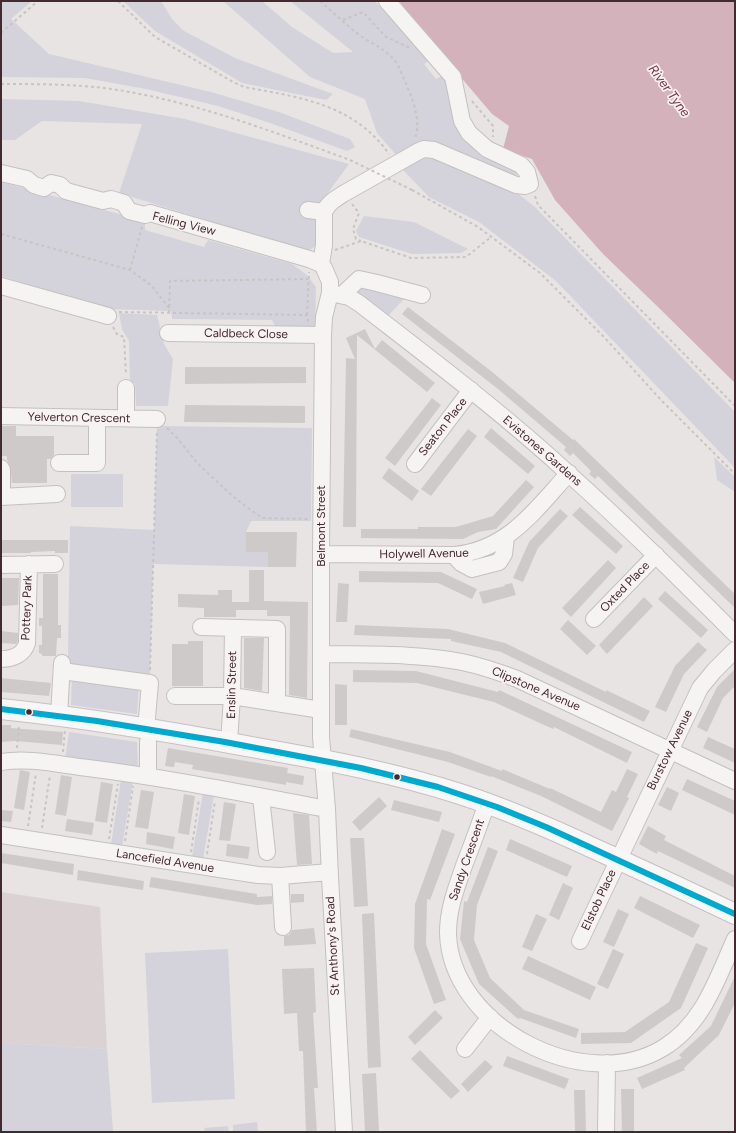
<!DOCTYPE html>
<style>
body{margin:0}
#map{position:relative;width:736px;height:1133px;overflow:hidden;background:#e8e4e4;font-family:Figtree,sans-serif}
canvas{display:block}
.frame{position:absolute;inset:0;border:2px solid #422a2e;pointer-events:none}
</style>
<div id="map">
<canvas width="736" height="1133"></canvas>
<div class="frame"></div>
</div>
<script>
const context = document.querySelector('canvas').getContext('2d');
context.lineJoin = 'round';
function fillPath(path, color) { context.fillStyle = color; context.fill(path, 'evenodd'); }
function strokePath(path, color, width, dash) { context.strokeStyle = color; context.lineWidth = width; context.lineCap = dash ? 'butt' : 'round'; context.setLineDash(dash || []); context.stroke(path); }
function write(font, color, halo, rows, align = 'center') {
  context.font = font + ' Figtree,sans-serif'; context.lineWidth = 3.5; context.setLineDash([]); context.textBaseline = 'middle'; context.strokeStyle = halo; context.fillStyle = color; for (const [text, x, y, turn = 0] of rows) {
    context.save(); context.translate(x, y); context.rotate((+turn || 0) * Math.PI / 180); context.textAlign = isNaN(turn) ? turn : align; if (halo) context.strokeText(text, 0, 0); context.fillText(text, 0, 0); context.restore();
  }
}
const built = new Path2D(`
 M1 892 100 907 107 1049 1 1043Z`);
const green = new Path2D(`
 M1 1H32L11 19 49 54 211 92 279 112 350 139 355 147 347 151 270 123 218 106 146 89 85 78 1 77Z
 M123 1H161L172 19 184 31 235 58 333 94 326 100 242 83 155 31Z
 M223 1H262L292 27 333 53 353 52 290 1H375L387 15 395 16 430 60 424 64 436 79 444 75 448 78 457 117 519 173 510 179 419 143 414 145 398 157 377 133 365 99 310 77Z
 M1 99 79 101 185 119 349 164 322 201 304 207 317 218C318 232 323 245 307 251L119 193 142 124 42 121 15 140H1Z
 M427 155 512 189 535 207 735 412V468L556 281 479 222 429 197 401 168Z
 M1 182 145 221V230L204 247 208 240 292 264 307 275 316 287 315 328H276L272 320 172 319 171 311 108 309 1 276Z
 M364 216 414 222 468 249 461 253 412 254 359 237 356 231Z
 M365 285 404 299 388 316 357 292Z
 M119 313 157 315 164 344 173 359 168 406H136L135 383H130L129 341 122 329Z
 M157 426 312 428 311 521H251L246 532 247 552H268V567L153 564 150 675 69 664 68 657 70 526 154 530Z
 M714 457 735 477V492L717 480Z
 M71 474H123V507H71Z
 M72 677 139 685 137 714 71 705Z
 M69 732 137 742 138 771 65 760Z
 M121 780 133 781 122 846 111 844Z
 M203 793 214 795 203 859 192 857Z
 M228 949 235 1099 152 1103 145 953Z
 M1 1043 107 1049 113 1132H1Z
 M257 1122 258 1132H233V1125Z
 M228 1126 229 1132H205L204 1128Z`);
const water = new Path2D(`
 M399 1H735V383L656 305 603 254 555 200 532 159 503 149 509 126 492 114 464 81Z`);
const building = new Path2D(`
 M408 307 491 371 573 440 574 439 735 594V608L598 476 595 479 589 474 591 471 573 453 570 456 564 450 566 447 498 389 402 314Z
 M365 329 375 349 382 340 435 383 427 392 357 335 356 527H343L346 358 355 359 346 338Z
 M185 367H306V383L185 384Z
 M432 398 441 405 395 466 385 458Z
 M185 405 305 406V423L184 422Z
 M2 426H16V436H54V455L51 459H47V483H12L10 466 7 460V456H1Z
 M491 428 535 466 528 474 484 437Z
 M468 429 477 436 431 496 421 489Z
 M389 468 419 491 412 501 382 478Z
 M526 480 534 487 496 529 478 532 463 539 361 538V529H418V527H456L493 516Z
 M580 507 623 546 616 554 572 515Z
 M560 509 568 516 538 548 523 582 513 578 529 542Z
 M246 532H297L296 567H268V552H246Z
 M1 540H68V553H55V551L31 552V553H1Z
 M608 560 616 568 571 617 562 608Z
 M249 570H264V601L308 602 307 698 289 695 290 616H267V610H236V617H204V608L178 607V594L218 595V590H232V602H249Z
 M359 571 441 572 477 589 472 599 438 583 359 582Z
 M43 574H58V625H61V638H57L56 656H42V654L39 653V645H42V626H39V618H43Z
 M2 578H19L18 605 2 606Z
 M338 583 349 584 347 622H336Z
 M512 583 516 595 483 604 479 592 505 586 504 585Z
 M665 591 708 630 701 638 658 599Z
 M644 597 653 606 607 654 599 645Z
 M568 620 596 646 587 655 560 629Z
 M355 625 448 629 505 643 606 692V690L650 711 644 722 501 652 451 641V639L354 635Z
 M1 631 18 633V641L16 644 1 643Z
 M244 638H264L262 691 244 688Z
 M188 641H203V686H172V644H188Z
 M698 642 707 650 684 674 666 712 655 707 675 666Z
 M735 669V686L723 698 707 732 697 727 717 687Z
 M353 670 416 671 498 692 499 690 632 752 627 763 554 727 553 729 494 702 417 683 353 682Z
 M1 678 51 683 49 696 1 692Z
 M335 684 347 685V725H335Z
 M1 725H11V728L63 732 62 745 15 741 1 742Z
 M351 729 450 752 502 771V769L550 789V788L601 812 612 790 616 792 627 769 638 774 627 797 629 798 612 831 541 796 491 776V777L448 762 349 737Z
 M708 737 735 749V763L703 748Z
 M168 748 288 768 287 773 304 776 303 785 286 782V785L192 769 193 765 175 762 174 767 165 766Z
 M20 770 30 772 24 810 14 808Z
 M61 775 72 777 66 816 55 814Z
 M687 779 735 801V815L682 790Z
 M101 782 113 784 107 823 95 821Z
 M667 787 679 793 671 811 658 805Z
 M141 790 154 792 148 829 135 827Z
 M184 794 195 796 189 835 178 833Z
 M379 797 387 806 360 831 352 822Z
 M394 800 442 812 439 822 391 810Z
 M224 802 236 804 230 841 219 840Z
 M1 810 13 811 11 822 1 821Z
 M293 813 309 815 312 864 297 865Z
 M67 819 94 823 92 835 65 831Z
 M648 826 666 836 664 840 735 876V888L658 851 657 854 639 844Z
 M442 829 455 834 430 900 427 899 426 944 446 1000 434 1004 414 948 415 904Z
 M147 832 175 837 173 849 146 844Z
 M350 838H364L368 906 354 907Z
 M510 839 572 866 567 877 506 850Z
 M227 844 250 847 248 859 226 856Z
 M488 847 498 851 477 905 474 940 490 978 524 1010 579 1029 576 1038 520 1018 518 1019 479 984 460 939 464 901 467 902Z
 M1 853 74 864 73 875 1 863Z
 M78 870 144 881 143 890 77 880Z
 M151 877 257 894V897L272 896V904L257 905 149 887Z
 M563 883 573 888 559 920 549 915Z
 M291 894H304V902L291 903Z
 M640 896 700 925 693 938 634 908Z
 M618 909 629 914 614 947 603 942Z
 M374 913 381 1067 368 1068 362 914Z
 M536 914 547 919 532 951 522 947Z
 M314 928 316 944 284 946V936L289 935 292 930Z
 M696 943 708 948 681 1008 631 1043 581 1044V1033L625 1032 669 1002Z
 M613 949 624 954 608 989 597 984Z
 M528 956 596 987 590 1000 522 969Z
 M314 968 316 1012 313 1013 318 1088H314L317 1132H306L303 1051H299L297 1013 284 1014 282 969Z
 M735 976V1003L719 1035 684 1068 685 1070 642 1089 637 1078 682 1058 679 1055 711 1026Z
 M435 1010 443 1018 415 1045 408 1037Z
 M420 1050 460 1091 451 1099 411 1059Z
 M507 1056 569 1079 565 1089 503 1066Z
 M485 1060 493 1067 468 1092 461 1084Z
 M376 1073 379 1132H365L362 1074Z
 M621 1089H634V1132H622Z
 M574 1090H585L586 1132H575Z`);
const path = new Path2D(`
 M118 1 155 37 233 82 244 87C299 97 354 104 389 154
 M320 1C334 13 347 26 362 37 376 46 389 51 398 65 407 88 423 114 415 139
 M343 20 363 12 386 37 410 48
 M1 33 38 1
 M1 84C46 84 91 84 135 93 209 107 279 134 350 160
 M472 101 493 126V137
 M412 190 478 227 540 273 604 337 661 400 735 474
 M535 196 538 205 735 406
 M352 204 359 213 353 229 356 239 361 241
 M1 234 130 270 151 285 169 308
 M335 250 361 241 411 258 466 257 491 237
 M130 270 142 227
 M119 312 307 315 308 323
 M169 313 170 281 308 279
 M307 315 309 272
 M113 327 117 334 124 337 126 375
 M167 428 178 439 198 464 236 499 262 518 308 519
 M150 670 157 432
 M17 748 19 726
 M63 752 65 730
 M28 826 36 773
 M42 828 50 775
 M109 839 118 784
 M125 841 133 786
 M191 852 199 799
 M207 854 215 801`);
const minor = new Path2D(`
 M1 173 27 179 34 185 44 188 51 183 60 185 66 191 103 201 111 199 124 203 129 211 145 215 150 213 309 259 321 264 324 268 330 282V293L324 317 323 335 321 554V737L327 809 330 877 344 1132
 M308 210 324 212
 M321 264 324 245V212C328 203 335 199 343 194L419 151 424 149 434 150 516 185 525 186 530 184 527 172 521 165 487 149 469 133 462 121 453 77 387 1
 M1 286 108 316
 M330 293 349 297 360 304C431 359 503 413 569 474 626 525 681 580 735 634
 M342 295 359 279 377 283 422 295
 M168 333 323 335
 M1 416 157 419
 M126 418V388
 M59 463H97V418
 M415 464 471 390
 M1 468 2 470V496
 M1 497 57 494
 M321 554 454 555C508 550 535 510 569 473
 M454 555 461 563 472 569 499 562 504 554 506 537
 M1 565 55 564
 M594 619 656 555
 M201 627 277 629V703
 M322 654C368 655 416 653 462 662 481 666 499 672 517 679L735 781
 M1 659C13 659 24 654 27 643L29 564
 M62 671 150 683 146 729
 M175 696H232L321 710
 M59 716 62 663
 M148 742V776
 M229 743 232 696 233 628
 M1 762C29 757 60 765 88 768 168 778 248 794 327 809
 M261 797 267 852
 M487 803C480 823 473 843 465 863 457 886 448 908 448 933 450 1026 584 1096 663 1048 703 1024 717 979 735 939
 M1 835 258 875 280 876 330 872
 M280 876 283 927
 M580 941 700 688 714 671 735 650
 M465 1049 490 1017
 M606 1132 607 1063`);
const major = new Path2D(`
 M1 709C87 718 172 732 257 748 326 760 396 773 463 795 509 810 552 829 595 849 642 870 689 892 735 914`);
const pathBridge = new Path2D(`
 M350 160 412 190`);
const bus1 = new Path2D(`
 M1 709 97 721 225 742 361 768 438 787 497 807 546 827 735 914`);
const markers = [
 [29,712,3.5,"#422a2e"],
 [397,777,3.5,"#422a2e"]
];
const streetNames = [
 ["Felling View",184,224,14],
 ["Caldbeck Close",246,334,1],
 ["Yelverton Crescent",79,418,1],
 ["Seaton Place",443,427,-52],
 ["Evistones Gardens",542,451,41],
 ["Belmont Street",321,526,-90],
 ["Holywell Avenue",424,554,-1],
 ["Oxted Place",625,587,-46],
 ["Pottery Park",27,608,-88],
 ["Enslin Street",232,685,-89],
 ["Clipstone Avenue",536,689,23],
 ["Burstow Avenue",670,750,-64],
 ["Sandy Crescent",467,860,-71],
 ["Lancefield Avenue",165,861,9],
 ["Elstob Place",599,900,-65],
 ["St Anthony's Road",333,946,-93]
];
const waterNames = [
 ["River Tyne",669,91,54]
];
fillPath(built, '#dbd2d3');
fillPath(green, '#d4d2db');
fillPath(water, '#d3b2bb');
fillPath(building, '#cfcaca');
strokePath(minor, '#c4c0c0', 18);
strokePath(major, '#c6c0c1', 22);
strokePath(path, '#c9c4c4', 2, [3, 3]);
strokePath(minor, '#f6f3f3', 16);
strokePath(major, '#f7f7f7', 20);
strokePath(pathBridge, '#c9c4c4', 2, [3, 3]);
strokePath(bus1, '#00a9ce', 6);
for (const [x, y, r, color] of markers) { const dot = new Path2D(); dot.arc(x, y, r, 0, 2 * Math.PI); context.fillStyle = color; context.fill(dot); strokePath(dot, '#f8f2f3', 1.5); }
write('12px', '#422a2e', '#f8f2f3', streetNames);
write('italic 13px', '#773443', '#f8f2f3', waterNames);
</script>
